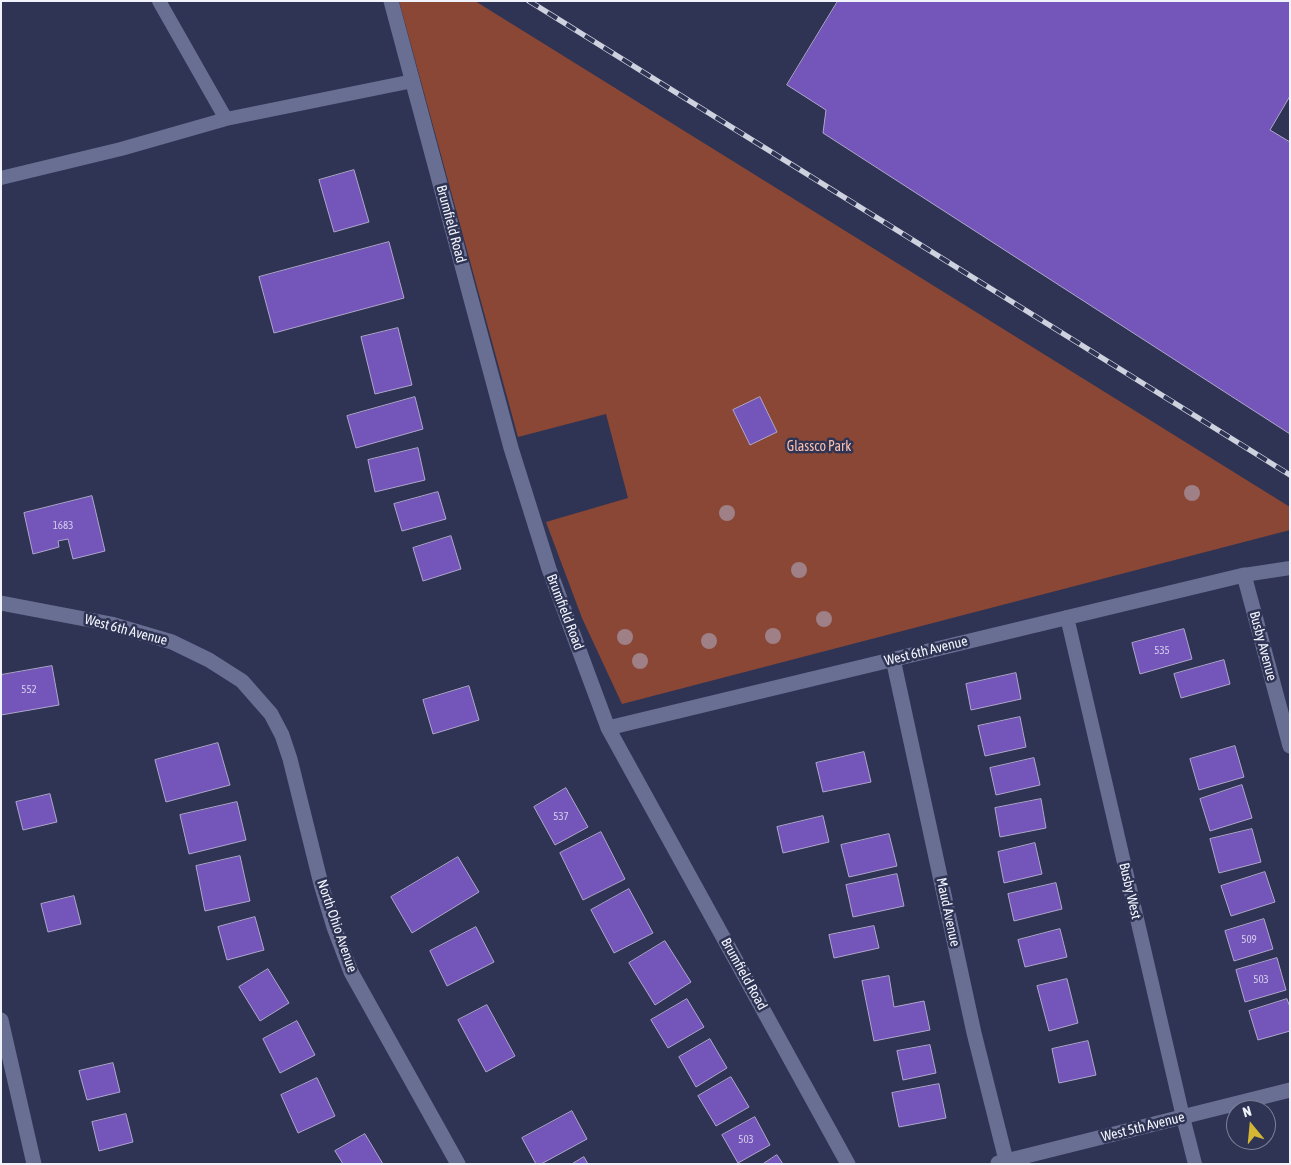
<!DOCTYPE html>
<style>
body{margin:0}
#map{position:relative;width:1291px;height:1165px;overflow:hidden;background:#2f3454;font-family:"Asap Condensed",sans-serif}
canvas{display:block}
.frame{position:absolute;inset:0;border:2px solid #f1f3fc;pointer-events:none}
.north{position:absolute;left:1226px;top:1100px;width:50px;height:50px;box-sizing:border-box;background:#2f3454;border:1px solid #7d8097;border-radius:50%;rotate:343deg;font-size:14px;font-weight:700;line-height:20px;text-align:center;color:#f1f3fc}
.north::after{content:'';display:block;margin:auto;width:18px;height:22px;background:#d4b635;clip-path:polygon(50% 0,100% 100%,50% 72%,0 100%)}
</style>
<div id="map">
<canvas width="1291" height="1165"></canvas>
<div class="frame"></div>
<div class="north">N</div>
</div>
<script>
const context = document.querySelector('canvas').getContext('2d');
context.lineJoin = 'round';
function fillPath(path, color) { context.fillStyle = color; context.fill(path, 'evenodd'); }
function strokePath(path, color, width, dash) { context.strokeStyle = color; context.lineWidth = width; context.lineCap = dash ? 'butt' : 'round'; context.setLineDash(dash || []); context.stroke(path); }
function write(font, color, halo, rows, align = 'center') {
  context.font = font + ' "Asap Condensed",sans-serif'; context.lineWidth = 5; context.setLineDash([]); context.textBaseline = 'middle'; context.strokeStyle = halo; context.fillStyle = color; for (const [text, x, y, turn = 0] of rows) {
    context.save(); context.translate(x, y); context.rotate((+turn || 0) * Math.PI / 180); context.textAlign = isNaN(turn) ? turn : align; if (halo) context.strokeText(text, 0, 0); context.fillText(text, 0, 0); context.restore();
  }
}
const green = new Path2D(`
 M399 1H475L1290 507V530L622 704 582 618 546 522 628 498 606 414 518 437Z`);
const building = new Path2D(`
 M838 1H1290V96L1270 130 1290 142V434L823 133 826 110 787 85Z
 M354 170 369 222 334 232 319 180Z
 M389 242 404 298 274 333 259 277Z
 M398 328 412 385 375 394 361 337Z
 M415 397 423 429 356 448 347 416Z
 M760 397 777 432 750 445 733 410Z
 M418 448 425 480 375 492 368 460Z
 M438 492 446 519 402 531 394 504Z
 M92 496 105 551 73 559 68 539 58 541 59 547 33 554 24 513Z
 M451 536 461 569 423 581 413 548Z
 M1184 629 1192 659 1140 674 1132 643Z
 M1224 660 1230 684 1181 698 1174 674Z
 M52 666 59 705 1 715V675Z
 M1016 673 1021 699 971 710 966 684Z
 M469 686 479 720 433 734 423 700Z
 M1020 717 1026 747 985 756 978 726Z
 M218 743 230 785 166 802 155 760Z
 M1235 746 1244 777 1199 790 1190 759Z
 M864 752 871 782 823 792 816 763Z
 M1034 758 1040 785 996 795 990 768Z
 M1242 785 1252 818 1210 831 1200 799Z
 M566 788 588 827 555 845 534 807Z
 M50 794 57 822 23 830 16 802Z
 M1041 799 1046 828 1000 837 995 808Z
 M237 802 246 840 189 854 180 815Z
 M823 816 829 842 783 853 777 827Z
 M1252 829 1261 862 1219 873 1210 839Z
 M601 832 625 879 583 900 560 853Z
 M889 834 897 866 849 877 841 845Z
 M1035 843 1042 874 1004 883 998 852Z
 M240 856 250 901 205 911 196 866Z
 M458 857 479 892 412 933 391 897Z
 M1265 872 1275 902 1231 916 1221 886Z
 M897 874 904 906 853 917 846 885Z
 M1056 883 1062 909 1014 921 1008 894Z
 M629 889 653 933 614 953 591 910Z
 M74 896 81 924 48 932 41 904Z
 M255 917 264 950 227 960 218 927Z
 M1264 919 1273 949 1234 961 1225 931Z
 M874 926 879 948 834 958 829 935Z
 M476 927 494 962 447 986 430 951Z
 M1060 929 1067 957 1025 967 1018 940Z
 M665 941 691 982 655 1005 629 963Z
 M1277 958 1286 990 1245 1002 1236 970Z
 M268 969 289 1003 260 1021 239 987Z
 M889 976 894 1007 924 1001 930 1030 874 1041 862 981Z
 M1067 979 1078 1023 1049 1031 1037 986Z
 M687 999 704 1027 668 1048 651 1020Z
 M1287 999 1290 1007V1031L1258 1040 1249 1011Z
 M487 1005 515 1056 486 1072 458 1020Z
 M297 1021 315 1055 280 1073 263 1039Z
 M710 1039 727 1068 696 1087 679 1057Z
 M1088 1041 1096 1075 1059 1083 1052 1049Z
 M930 1045 936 1073 903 1080 897 1051Z
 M113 1063 120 1092 87 1100 79 1071Z
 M731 1077 749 1107 716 1126 698 1096Z
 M317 1078 335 1116 298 1133 281 1095Z
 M939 1084 946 1118 899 1127 892 1093Z
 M572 1111 587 1139 541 1164H536L522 1138Z
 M126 1114 133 1142 99 1151 92 1122Z
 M755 1117 770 1145 738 1163 722 1135Z
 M365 1134 383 1164H343L335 1151Z
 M777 1155 783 1164H763Z
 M584 1157 588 1164H572Z`);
const lane = new Path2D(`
 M159 1 226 119 413 81
 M1 178 121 149 226 119
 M1244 575 1290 568
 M1067 617 1183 1117 1195 1164`);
const street = new Path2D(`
 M391 1 511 448 549 569 608 728 848 1164
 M1 603 111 624 172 642 209 660 242 681 271 714 282 735 290 759 321 884 334 927 351 972 458 1164
 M893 659 974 1033 1007 1164
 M608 728 1244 575 1290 746
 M1 1020 34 1164
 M998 1163 1290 1090`);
const rail = new Path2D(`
 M529 1 1290 475`);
const trees = [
 [1192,493],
 [727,513],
 [799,570],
 [824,619],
 [773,636],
 [625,637],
 [709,641],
 [640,661]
];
const numberNames = [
 ["1683",63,526],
 ["535",1162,651],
 ["552",29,690],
 ["537",561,817],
 ["509",1249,940],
 ["503",1261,980],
 ["503",746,1140]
];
const streetNames = [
 ["Brumfield Road",451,224,75],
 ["Brumfield Road",565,612,69],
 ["West 6th Avenue",126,630,15],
 ["Busby Avenue",1263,646,75],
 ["West 6th Avenue",926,651,-14],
 ["Busby West",1130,891,77],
 ["Maud Avenue",948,912,78],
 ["North Ohio Avenue",337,926,71],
 ["Brumfield Road",744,974,61],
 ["West 5th Avenue",1143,1127,-14]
];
const parkNames = [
 ["Glassco Park",819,447]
];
fillPath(green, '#8a4735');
fillPath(building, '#7455b9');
strokePath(building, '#afa6cd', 1);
strokePath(lane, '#686f93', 14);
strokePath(street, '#686f93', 15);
strokePath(rail, '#ced1de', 5.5);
strokePath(rail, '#2f3454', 4, [11]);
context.fillStyle = '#9e8086';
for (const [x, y] of trees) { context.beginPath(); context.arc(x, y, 8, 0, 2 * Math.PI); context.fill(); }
write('11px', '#d2cceb', null, numberNames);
write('14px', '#f1f3fc', '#2f3454', streetNames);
write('14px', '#f9beae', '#2f3454', parkNames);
</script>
